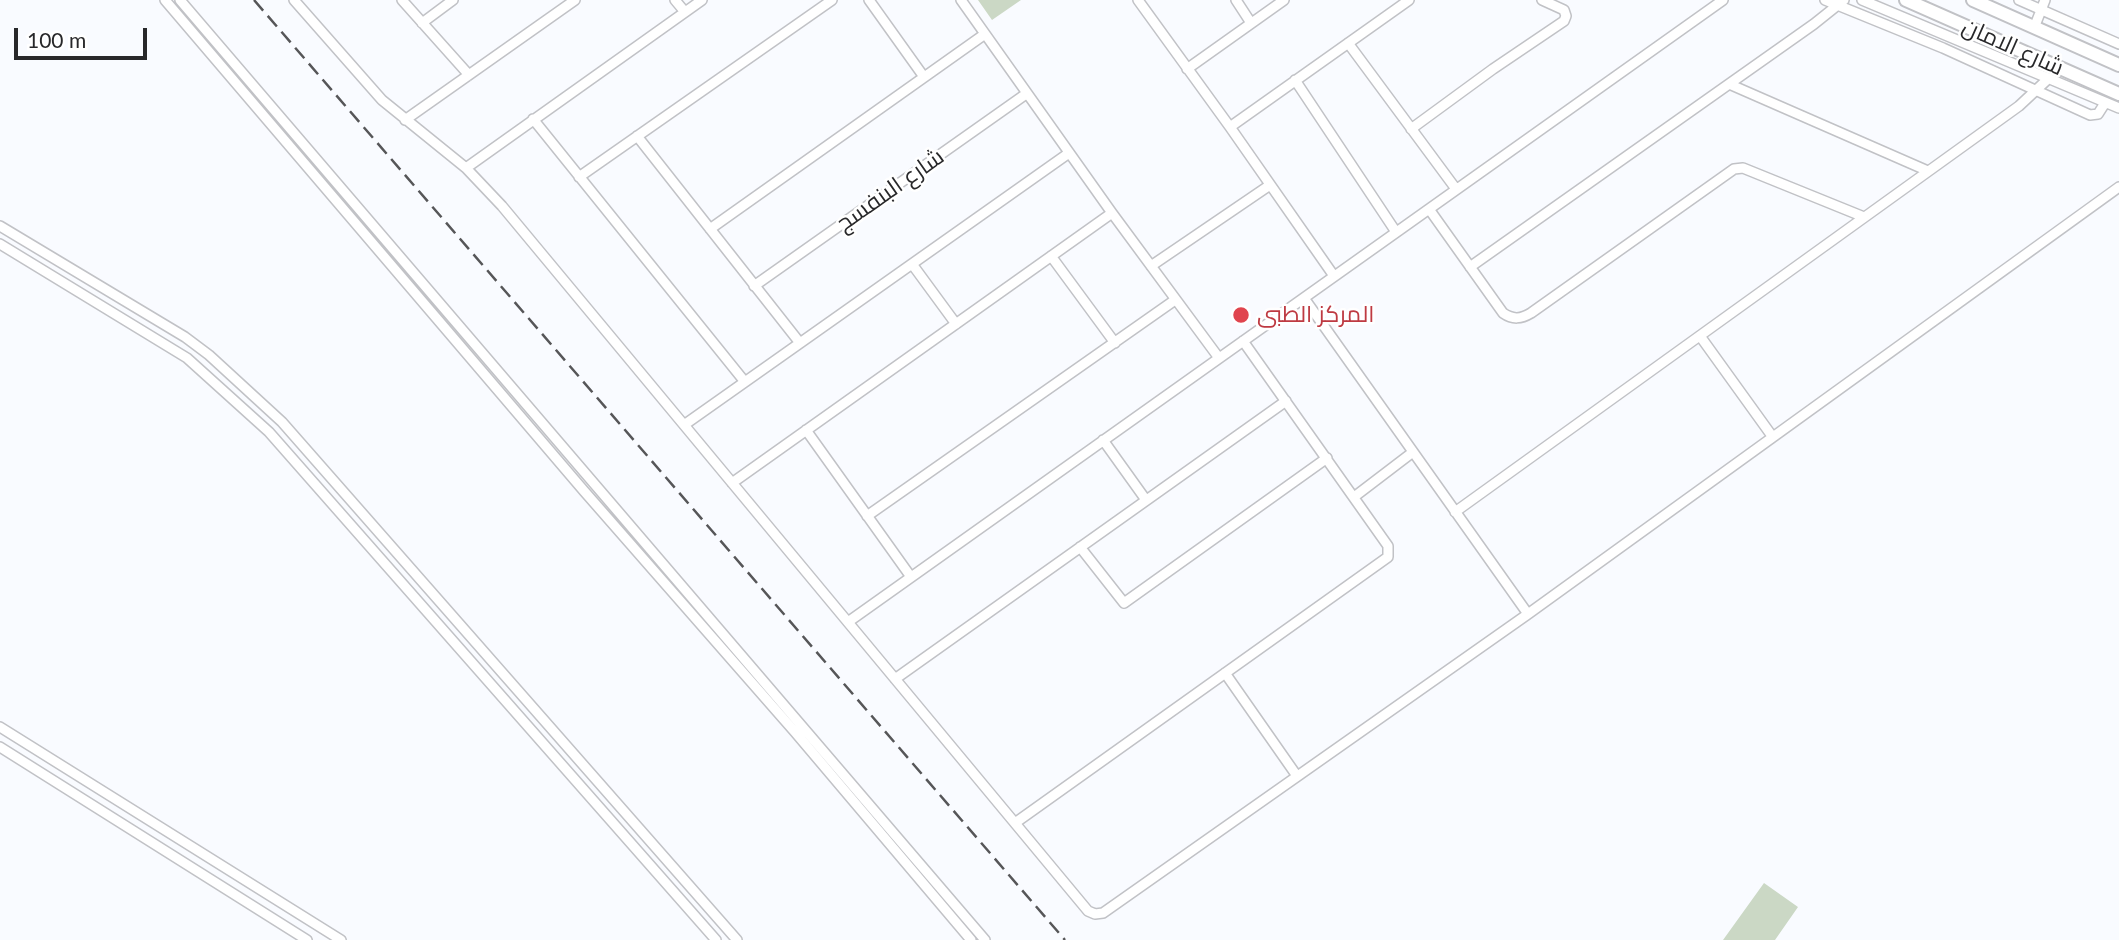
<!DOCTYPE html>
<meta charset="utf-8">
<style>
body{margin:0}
#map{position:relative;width:2119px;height:940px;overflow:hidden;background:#f9fbff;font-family:Lato,sans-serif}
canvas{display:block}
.scale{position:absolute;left:14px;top:28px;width:133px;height:32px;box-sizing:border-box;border:4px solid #28282a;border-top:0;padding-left:9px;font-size:21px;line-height:24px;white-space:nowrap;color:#28282a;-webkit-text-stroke:5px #fff;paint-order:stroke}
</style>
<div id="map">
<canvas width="2119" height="940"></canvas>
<div class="scale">100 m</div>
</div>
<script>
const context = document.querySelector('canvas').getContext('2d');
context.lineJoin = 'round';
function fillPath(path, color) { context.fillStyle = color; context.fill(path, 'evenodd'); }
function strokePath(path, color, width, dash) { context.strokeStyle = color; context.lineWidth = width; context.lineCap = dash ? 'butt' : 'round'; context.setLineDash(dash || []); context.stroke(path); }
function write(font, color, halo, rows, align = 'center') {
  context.font = font + ' Lato,Cairo,sans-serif'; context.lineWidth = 5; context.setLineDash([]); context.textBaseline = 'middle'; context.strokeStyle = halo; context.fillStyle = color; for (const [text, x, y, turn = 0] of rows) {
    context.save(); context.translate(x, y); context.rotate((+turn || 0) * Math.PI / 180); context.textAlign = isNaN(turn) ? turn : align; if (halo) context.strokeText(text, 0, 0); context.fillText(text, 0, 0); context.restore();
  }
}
const green = new Path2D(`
 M978 0H1021L992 20Z
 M1764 883 1798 907 1775 940H1723Z`);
const street = new Path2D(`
 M165 0 584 491 795 732 971 940
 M180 0C448 314 719 625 985 940
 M294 0 382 100 466 168 502 206 1088 911 1095 914 1103 913 1528 614 2119 187
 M402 0 469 75
 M675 0 685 12
 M869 0 924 77
 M961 0 1112 213 1219 358
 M1138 0 1230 127 1334 276
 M1236 0 1251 23
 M1825 0 1943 48 2090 115 2098 114 2105 103
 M1862 0 2119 108
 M2019 0 2119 44
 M422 23 453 0
 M2034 28 2045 0
 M1348 43 1456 189
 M1187 69 1284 0
 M1295 80 1396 232
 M1729 84 1928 171
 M533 119 745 382
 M405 120 575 0
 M1230 127 1409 0
 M1411 129 1493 69 1564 21 1566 16 1564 10 1542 0
 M637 136 800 343
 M466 168 702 0
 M579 177 832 0
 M1429 209 1503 313C1513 320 1521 319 1531 313L1734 169 1743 168 1864 217
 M0 226 185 337 209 355 282 422 737 940
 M710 229 985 34
 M0 244 187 358 269 432 716 940
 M1051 256 1115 343
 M912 264 956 324
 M1151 266 1270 185
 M1470 267 1814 24 1844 0
 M754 286 1026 94
 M1304 298 1528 614
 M1700 336 1772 436
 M684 425 1069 153
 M806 430 911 577
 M1103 440 1146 500
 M732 483 1112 213
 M1354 497 1413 452
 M1455 512 2019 106 2049 78
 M867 516 1175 300
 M1080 547 1124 603 1327 458
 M848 622 1723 0
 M1225 673 1297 776
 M895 679 1286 401
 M0 727 341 940
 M0 747 307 940
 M1015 823 1388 557V546L1243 341`);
const secondary = new Path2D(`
 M1906 0 2119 94
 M1973 0 2119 65`);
const rail = new Path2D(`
 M254 0 1065 940`);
const markers = [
 [1241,315,9,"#e0444e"]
];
const streetNames = [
 ["شارع الامان",2013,47,24],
 ["شارع البنفسج",890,190,-35]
];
const healthNames = [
 ["المركز الطبى",1257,315]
];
fillPath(green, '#cbd8c5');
strokePath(street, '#c1c2c6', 12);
strokePath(secondary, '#c1c2c6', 16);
strokePath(street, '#fff', 9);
strokePath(secondary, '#fff', 12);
strokePath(rail, '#565658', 2.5, [14, 7]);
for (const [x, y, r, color] of markers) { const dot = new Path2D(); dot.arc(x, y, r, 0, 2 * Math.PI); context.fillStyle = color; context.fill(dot); strokePath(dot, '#fff', 2.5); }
write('23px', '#28282a', '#fff', streetNames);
write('23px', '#be3a42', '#fff', healthNames, 'left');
</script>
